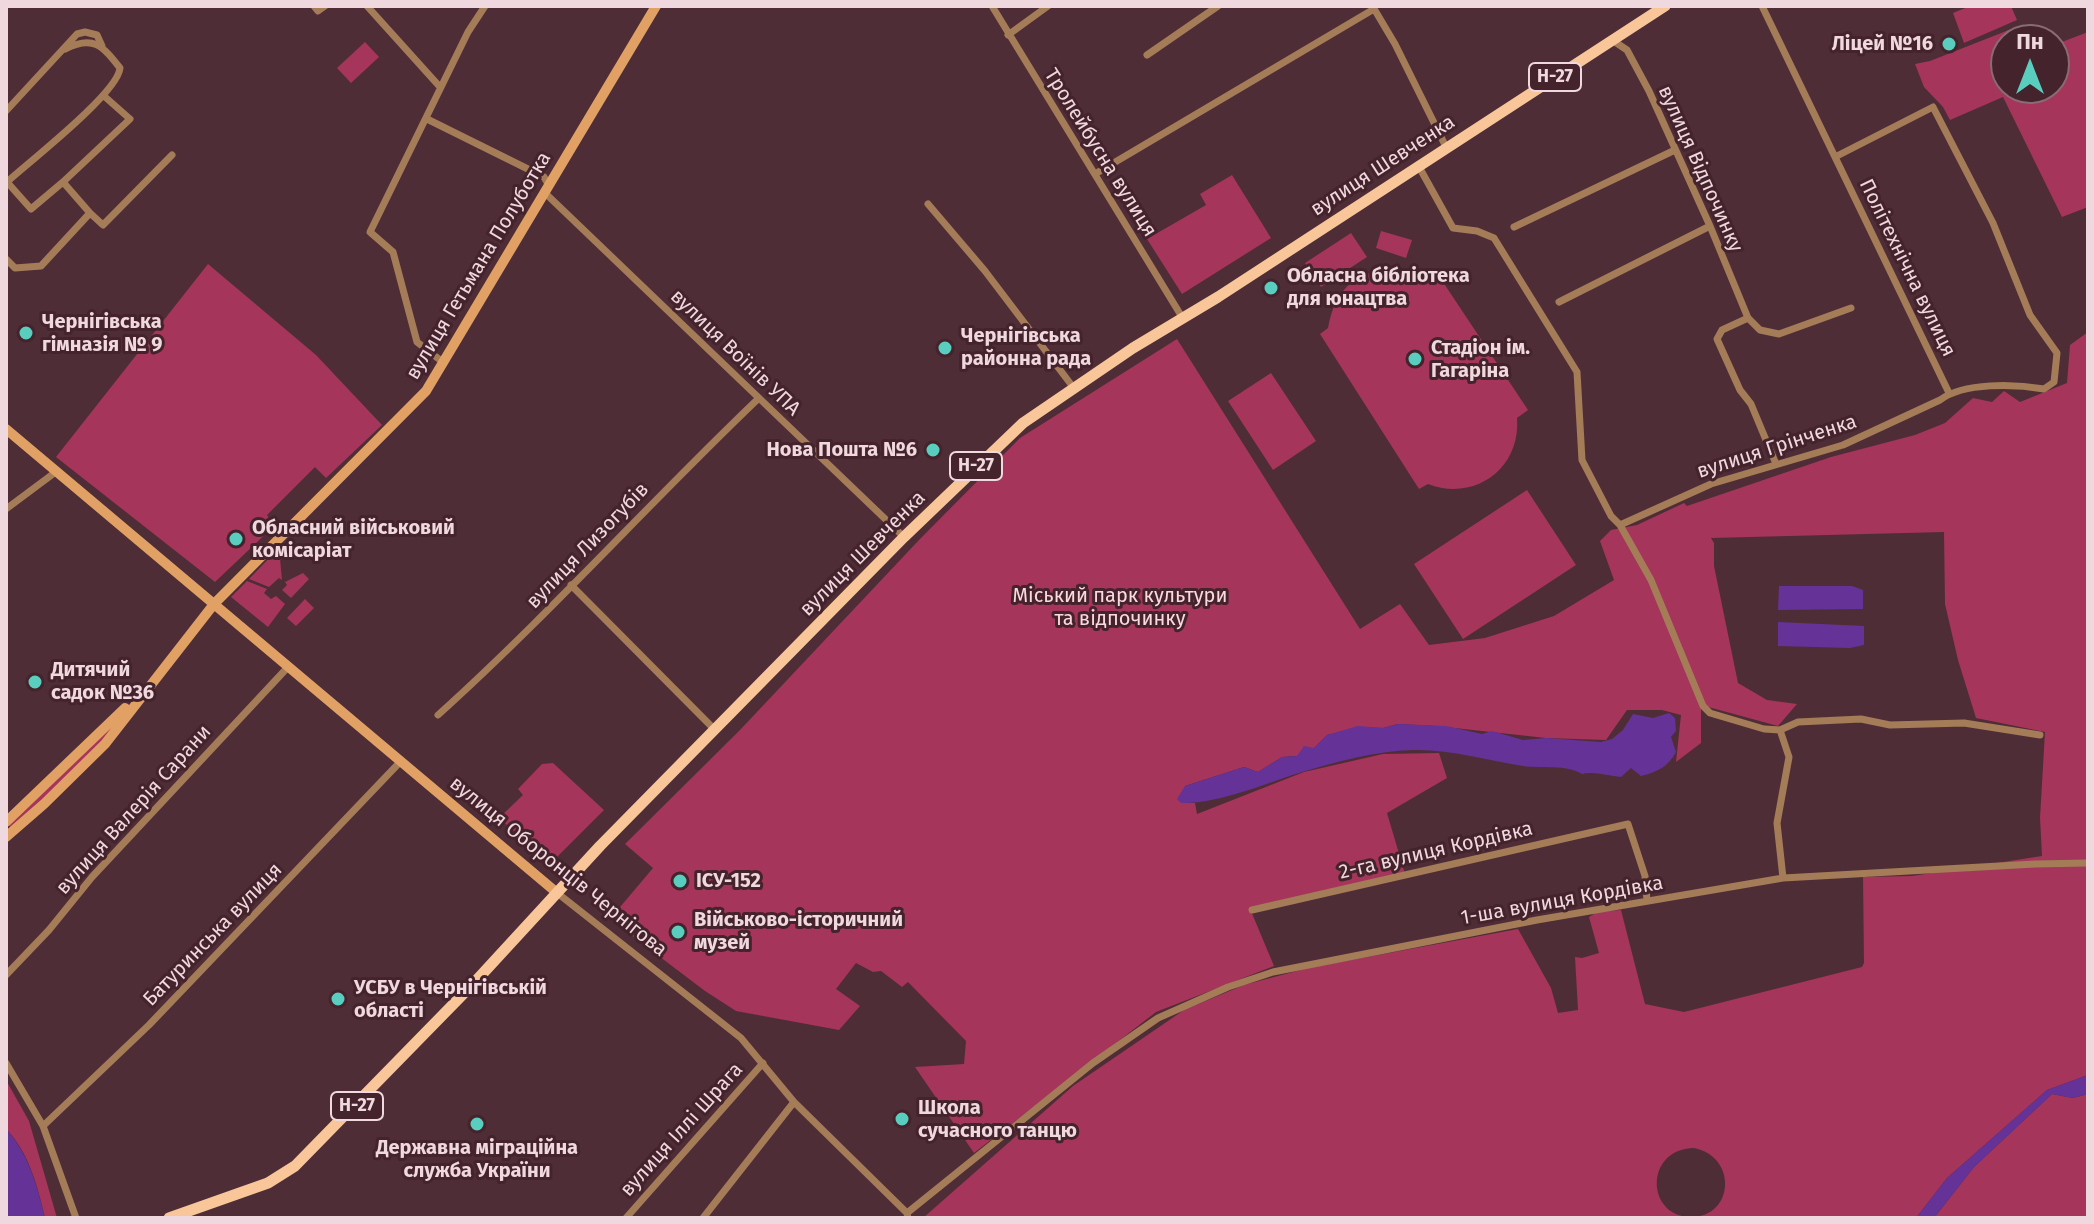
<!DOCTYPE html>
<meta charset="utf-8">
<style>
body{margin:0}
#map{position:relative;width:2094px;height:1224px;overflow:hidden;background:#4f2d36;font-family:"Fira Sans",sans-serif}
canvas{display:block}
.frame{position:absolute;inset:0;border:8px solid #f0d9de;pointer-events:none}
.north{position:absolute;left:1990px;top:24px;width:80px;height:80px;box-sizing:border-box;background:#44232c;border:2px solid #896c73;border-radius:50%;rotate:0deg;font-size:22px;font-weight:700;line-height:32px;text-align:center;color:#f0d9de}
.north::after{content:'';display:block;margin:auto;width:28px;height:36px;background:#59cebe;clip-path:polygon(50% 0,100% 100%,50% 72%,0 100%)}
</style>
<div id="map">
<canvas width="2094" height="1224"></canvas>
<div class="frame"></div>
<div class="north">Пн</div>
</div>
<script>
const context = document.querySelector('canvas').getContext('2d');
context.lineJoin = 'round';
function fillPath(path, color) { context.fillStyle = color; context.fill(path, 'evenodd'); }
function strokePath(path, color, width, dash) { context.strokeStyle = color; context.lineWidth = width; context.lineCap = dash ? 'butt' : 'round'; context.setLineDash(dash || []); context.stroke(path); }
function write(font, color, halo, rows, align = 'center') {
  context.font = font + ' "Fira Sans",sans-serif'; context.lineWidth = 6; context.setLineDash([]); context.textBaseline = 'middle'; context.strokeStyle = halo; context.fillStyle = color; for (const [text, x, y, turn = 0] of rows) {
    context.save(); context.translate(x, y); context.rotate((+turn || 0) * Math.PI / 180); context.textAlign = isNaN(turn) ? turn : align; if (halo) context.strokeText(text, 0, 0); context.fillText(text, 0, 0); context.restore();
  }
}
const green = new Path2D(`
 M1970 6H2011L2017 20 1964 43 1953 13Z
 M2019 26 2024 40H2006V88H2054V45L2088 32V207L2062 217 2003 97 1950 120 1943 107 1924 87 1915 64 1930 61Z
 M365 42 379 57 351 83 337 68Z
 M1232 175 1271 238 1182 294 1147 239 1206 205 1200 194Z
 M1381 231 1412 240 1406 258 1376 248Z
 M1351 233 1367 257 1321 287 1305 263Z
 M208 264 316 355 382 425 326 478 315 467 267 515 274 526 215 582 56 457Z
 M1389 268 1421 275 1434 284 1441 279 1528 410 1517 418C1521 469 1474 502 1428 484L1419 489 1320 334 1328 328C1335 291 1351 275 1389 268Z
 M2088 332V1075L2047 1090 1947 1178 1916 1218H923L1073 1086 1184 1010 1244 985 1308 968 1518 929 1551 988 1558 1013 1578 1010 1575 957 1582 958 1599 953 1589 917 1597 912 1621 910 1645 1004 1684 1012 1862 967 1864 963 1863 877 1912 876 2042 856 2040 818 2045 732 1976 718 1958 660 1945 604 1944 532 1711 538 1714 543V566L1738 683 1767 700 1797 704 1778 726 1701 705V743L1676 762 1681 715 1662 710H1627L1606 740 1546 738 1436 726 1398 724 1383 728 1360 727 1327 735 1314 748 1297 756 1282 757 1258 772 1244 767 1185 786 1181 803H1195L1197 814 1304 772 1383 754 1439 753 1447 778 1387 813 1405 874 1251 911 1274 966 1156 1012 974 1153 915 1067 964 1064 966 1041 908 982 902 987 881 971 873 972 856 963 836 989 860 1006 839 1030 736 1011 705 991 610 919 653 868 625 844 740 730 919 540 1020 438 1177 339 1360 629 1400 604 1429 645 1485 638 1554 616 1614 580 1600 541 1611 530 1637 525 1684 503 1687 506 1831 457 1915 435 1945 423 1973 398 1992 402 2004 391 2020 402 2067 383 2070 345ZM1694 1148C1738 1157 1734 1217 1691 1217 1646 1217 1644 1149 1694 1148Z
 M1271 373 1316 441 1273 470 1228 401Z
 M1527 490 1576 565 1463 639 1414 564Z
 M279 548 282 580 279 578 269 587 249 579Z
 M303 573 309 579 291 598 282 590 287 585 285 582Z
 M247 581 267 589 264 593 271 599 276 596 285 604 268 627 231 597Z
 M305 599 314 608 296 626 287 618Z
 M118 719 102 744 14 827H10L9 825Z
 M553 763 604 810 556 858 542 856 499 818 523 795 518 789 542 764Z
 M6 1080 29 1121 57 1218H45C38 1188 29 1152 6 1129Z
 M2052 1094 2073 1098 2088 1094V1218H1934L1974 1167Z`);
const water = new Path2D(`
 M1779 586H1852L1863 590V609L1778 610Z
 M1778 622 1864 626V645L1850 648 1778 646Z
 M1669 713 1675 718 1676 731 1671 737 1676 752C1668 767 1657 772 1641 776L1631 768 1621 777C1608 776 1594 771 1582 774 1566 764 1542 769 1523 766 1487 760 1449 749 1413 750 1376 751 1334 762 1299 773 1264 784 1218 804 1181 803L1177 799 1185 786 1244 767 1258 772 1282 757 1297 756 1304 746 1314 748 1327 735 1358 726 1383 728 1398 724 1446 726 1482 734 1492 731 1523 740 1546 738 1601 742 1612 739 1623 730 1633 714 1653 718Z
 M2088 1075V1094L2073 1098 2052 1094 1974 1167 1934 1218H1916L1947 1178 2047 1090Z
 M6 1129C29 1154 37 1186 45 1218H6Z`);
const street = new Path2D(`
 M314 6 318 11 325 6
 M367 6 440 87
 M992 6 1182 317
 M1762 6 1835 157
 M1373 7 1395 44 1446 147
 M1008 35 1048 6
 M1612 40 1627 50 1649 91 1710 226 1748 318 1760 330 1779 334 1851 308
 M1147 55 1218 6
 M6 111 77 34 85 32 97 35 102 46
 M427 119 544 177 548 184
 M1418 165 1453 228 1477 231 1494 238 1577 372 1582 460 1611 516 1620 525 1651 580 1703 706 1710 713 1764 729 1780 730 1798 722 1861 719 1890 725 1964 723 2040 735
 M1095 174 1374 9
 M63 182 31 209 7 182C29 162 118 93 120 68 102 45 93 35 65 49
 M544 192 904 537
 M928 204 985 271 1073 387
 M90 213 63 182 130 119 104 96
 M1514 227 1675 150
 M6 259 15 268 41 266 90 213 103 225 172 155
 M1559 302 1710 226
 M1748 318 1722 330 1717 339 1740 390 1751 404 1776 464
 M444 363 417 342 393 252 370 232 468 32 485 6
 M6 509 57 471
 M1620 525 1711 484 1843 445 1940 400C1964 382 2015 384 2044 389L2054 382 2057 353 2030 315 1993 223 1933 107 1835 157 1949 393
 M571 585 715 730
 M438 715C550 614 650 502 759 398
 M1780 730 1789 757 1777 823 1783 878
 M556 892 741 1038 794 1102 907 1213 908 1218
 M1252 910 1628 824 1645 876 1647 901
 M6 975 49 930 92 877 288 667
 M6 1063 43 1126 76 1218
 M43 1126 149 1025 401 761
 M907 1213 1093 1063 1158 1018 1228 987 1273 972 1537 920 1783 878 2035 864 2088 863
 M626 1218 763 1063
 M703 1218 794 1102`);
const secondary = new Path2D(`
 M6 429 556 892
 M6 822 125 708
 M6 837 44 804 105 744 214 604 426 391 656 6`);
const primary = new Path2D(`
 M169 1218 268 1183 295 1166 474 983 600 846 904 537 1023 423 1133 348 1218 297 1665 6`);
const markers = [
 [1949,44,8,"#59cebe"],
 [1271,288,8,"#59cebe"],
 [26,333,8,"#59cebe"],
 [945,348,8,"#59cebe"],
 [1415,359,8,"#59cebe"],
 [933,450,8,"#59cebe"],
 [236,539,8,"#59cebe"],
 [35,682,8,"#59cebe"],
 [680,881,8,"#59cebe"],
 [678,932,8,"#59cebe"],
 [338,999,8,"#59cebe"],
 [902,1119,8,"#59cebe"],
 [477,1124,8,"#59cebe"]
];
const shields = [
 [1555,77,52],
 [976,466,52],
 [357,1106,52]
];
const shieldNames = [
 ["Н-27",1555,77],
 ["Н-27",976,466],
 ["Н-27",357,1106]
];
const poiNames = [
 ["Ліцей №16",1933,44,"right"],
 ["Обласна бібліотека",1287,276],
 ["для юнацтва",1287,299],
 ["Чернігівська",42,322],
 ["гімназія № 9",42,345],
 ["Чернігівська",961,336],
 ["районна рада",961,359],
 ["Стадіон ім.",1431,348],
 ["Гагаріна",1431,371],
 ["Нова Пошта №6",917,450,"right"],
 ["Обласний військовий",252,528],
 ["комісаріат",252,551],
 ["Дитячий",51,670],
 ["садок №36",51,693],
 ["ІСУ-152",696,881],
 ["Військово-історичний",694,920],
 ["музей",694,943],
 ["УСБУ в Чернігівській",354,988],
 ["області",354,1011],
 ["Школа",918,1108],
 ["сучасного танцю",918,1131],
 ["Державна міграційна",477,1148,"center"],
 ["служба України",477,1171,"center"]
];
const streetNames = [
 ["Тролейбусна вулиця",1100,153,58],
 ["вулиця Шевченка",1383,166,-33],
 ["вулиця Відпочинку",1700,169,66],
 ["вулиця Гетьмана Полуботка",479,266,-59],
 ["Політехнічна вулиця",1907,268,64],
 ["вулиця Воїнів УПА",735,353,44],
 ["вулиця Грінченка",1777,447,-18],
 ["вулиця Лизогубів",588,546,-46],
 ["вулиця Шевченка",863,554,-45],
 ["вулиця Валерія Сарани",134,810,-48],
 ["2-га вулиця Кордівка",1436,851,-13],
 ["вулиця Оборонців Чернігова",558,867,39],
 ["1-ша вулиця Кордівка",1562,901,-10],
 ["Батуринська вулиця",213,935,-46],
 ["вулиця Іллі Шрага",682,1130,-48]
];
const parkNames = [
 ["Міський парк культури",1120,596],
 ["та відпочинку",1120,619]
];
fillPath(green, '#a5355b');
fillPath(water, '#653298');
strokePath(street, '#a47c57', 7);
strokePath(secondary, '#e1a164', 10);
strokePath(primary, '#f8c699', 11);
for (const [x, y, r, color] of markers) { const dot = new Path2D(); dot.arc(x, y, r, 0, 2 * Math.PI); context.fillStyle = color; context.fill(dot); strokePath(dot, '#44232c', 3); }
for (const [x, y, w] of shields) { const box = new Path2D(); box.roundRect(x - w / 2, y - 14, w, 28, 6); context.fillStyle = '#44232c'; context.fill(box); strokePath(box, '#f0d9de', 2); }
write('bold 18px', '#f0d9de', null, shieldNames);
write('bold 20px', '#f0d9de', '#44232c', poiNames, 'left');
write('20px', '#f0d9de', '#44232c', streetNames);
write('20px', '#fbd9e0', '#44232c', parkNames);
</script>
